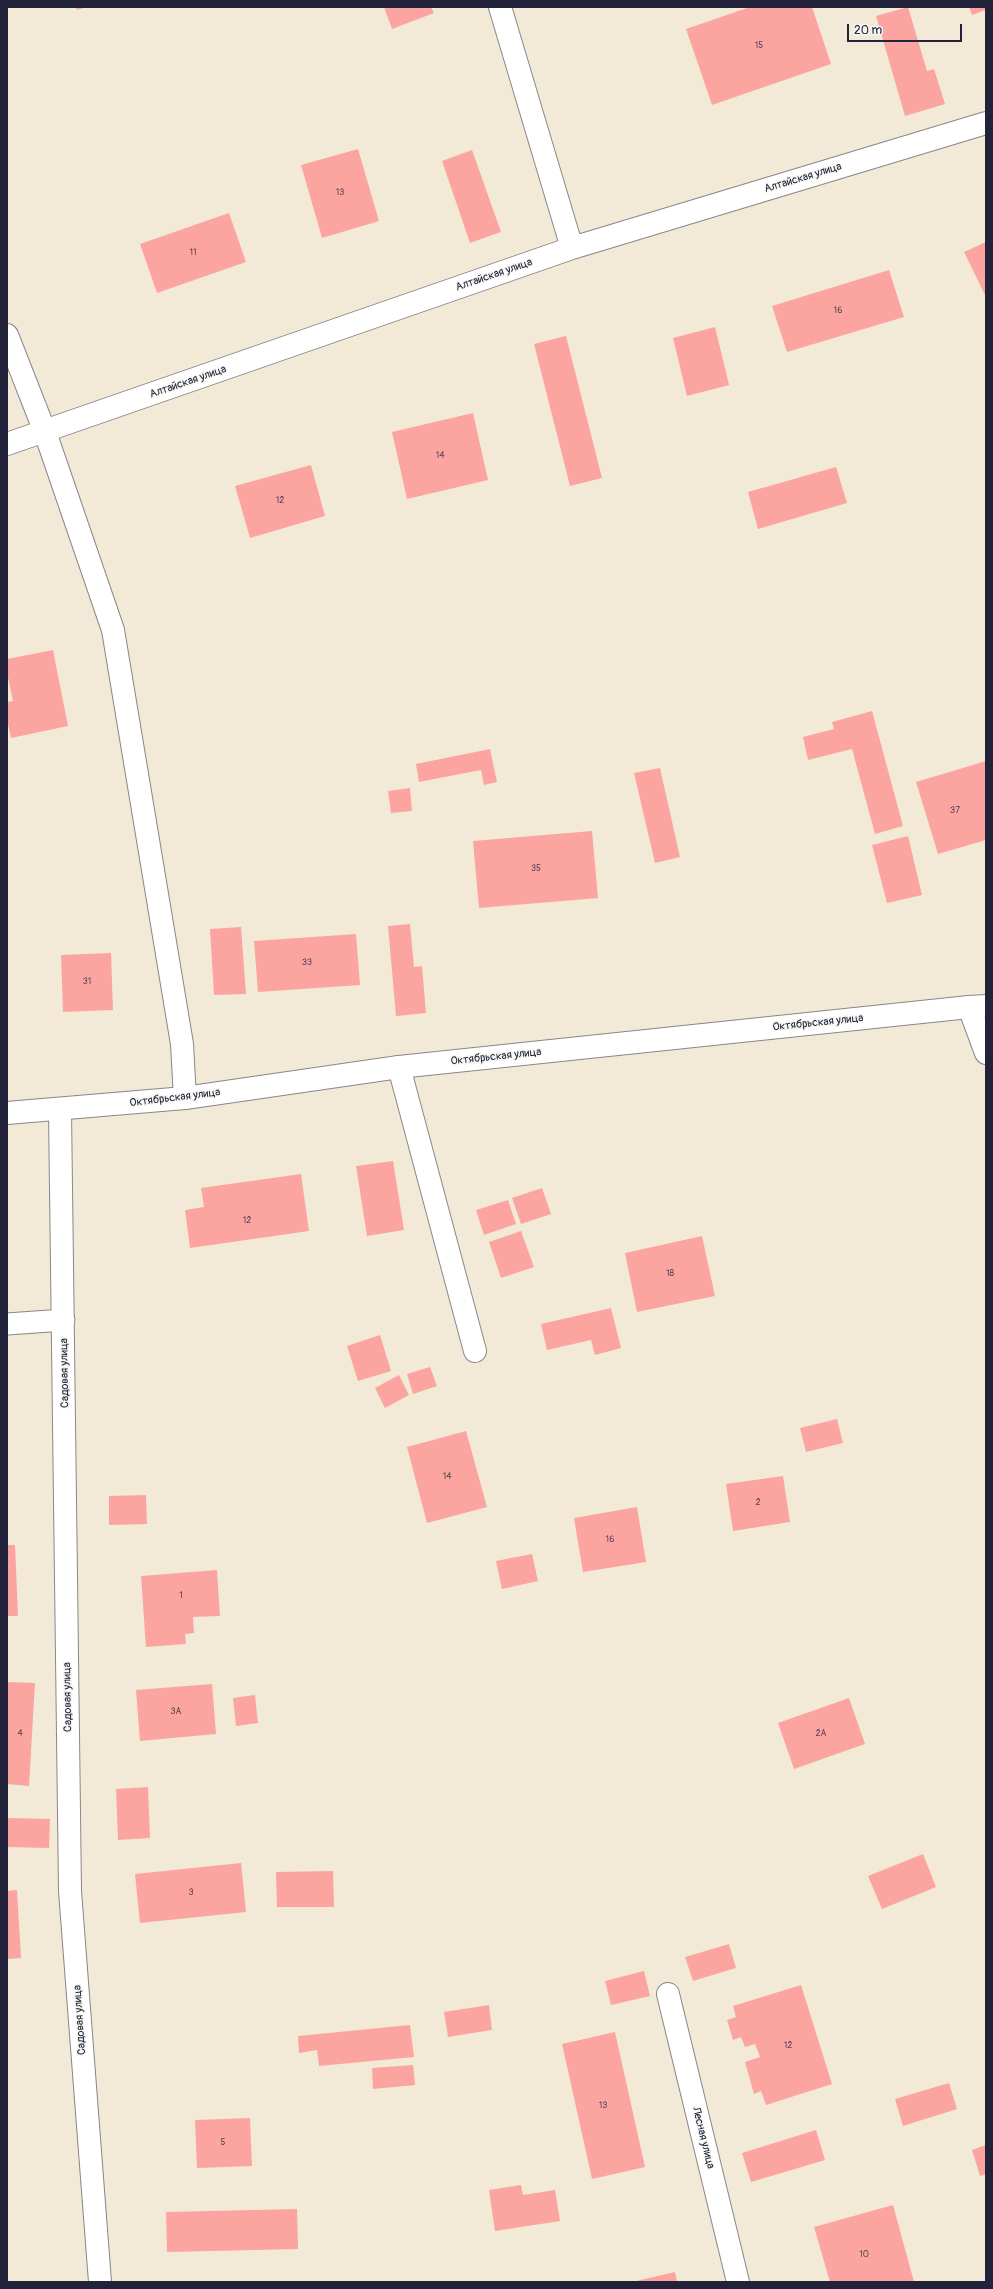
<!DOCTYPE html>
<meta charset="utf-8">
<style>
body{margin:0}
#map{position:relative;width:993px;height:2289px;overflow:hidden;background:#f2ead7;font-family:Pangolin,sans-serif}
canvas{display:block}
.frame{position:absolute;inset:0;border:8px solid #22223b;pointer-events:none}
.scale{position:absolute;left:847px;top:24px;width:115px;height:18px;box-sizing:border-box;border:2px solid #22223b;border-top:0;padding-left:5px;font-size:12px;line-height:14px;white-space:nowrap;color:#22223b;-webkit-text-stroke:3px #f6f6f2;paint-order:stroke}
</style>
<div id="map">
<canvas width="993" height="2289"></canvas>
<div class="frame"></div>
<div class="scale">20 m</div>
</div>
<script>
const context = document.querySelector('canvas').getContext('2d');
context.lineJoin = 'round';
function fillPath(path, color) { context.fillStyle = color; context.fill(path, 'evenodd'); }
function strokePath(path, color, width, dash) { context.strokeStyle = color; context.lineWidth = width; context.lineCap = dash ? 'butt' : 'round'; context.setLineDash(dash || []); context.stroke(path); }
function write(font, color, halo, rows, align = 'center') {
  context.font = font + ' Pangolin,sans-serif'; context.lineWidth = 3; context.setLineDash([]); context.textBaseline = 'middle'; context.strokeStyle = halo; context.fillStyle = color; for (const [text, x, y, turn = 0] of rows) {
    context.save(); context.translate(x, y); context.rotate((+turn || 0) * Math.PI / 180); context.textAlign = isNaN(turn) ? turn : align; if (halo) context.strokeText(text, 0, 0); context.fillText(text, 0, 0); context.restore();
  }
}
const building = new Path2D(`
 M76 7H87L77 10Z
 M384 7H431L434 13 392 29Z
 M750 7H812L831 64 712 105 686 29Z
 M908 7 927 71 934 69 945 104 905 116 876 16Z
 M969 7H986V10L972 15Z
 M358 149 379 221 322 238 301 165Z
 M472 150 501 232 470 243 442 161Z
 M229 213 246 262 157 293 140 244Z
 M986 242V297L964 252Z
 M889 270 904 317 787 352 772 306Z
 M715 327 729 385 687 396 673 338Z
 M566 336 602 478 570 486 534 344Z
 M473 413 488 480 407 499 392 432Z
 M311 465 325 516 250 538 235 486Z
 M836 467 847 503 758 529 748 492Z
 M53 650 68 726 11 738 7 719V702L13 701 7 673V659Z
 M872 711 903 826 875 834 852 749 808 760 803 737 834 729 832 722Z
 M490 749 497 782 484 785 481 770 419 782 416 764Z
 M986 761V840L938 854 916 782Z
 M660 768 680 857 655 863 634 773Z
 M410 788 412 811 391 813 388 791Z
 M592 831 598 898 479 908 473 841Z
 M908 836 922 895 887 903 872 845Z
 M410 924 414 967 422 966 426 1013 396 1016 388 926Z
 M241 927 246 994 214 995 210 929Z
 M356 934 360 985 258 992 254 941Z
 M111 953 113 1010 63 1012 61 955Z
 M393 1161 404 1230 367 1236 356 1166Z
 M301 1174 309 1231 190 1248 185 1210 204 1207 201 1188Z
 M542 1188 551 1214 521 1224 512 1198Z
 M508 1200 516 1224 484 1235 476 1210Z
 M521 1231 534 1267 501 1278 489 1242Z
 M702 1236 715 1296 637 1312 625 1253Z
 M611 1308 621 1348 595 1355 591 1340 547 1350 541 1324Z
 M380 1335 391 1371 358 1381 347 1346Z
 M430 1367 437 1386 413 1394 407 1374Z
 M399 1375 409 1395 385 1408 375 1388Z
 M837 1419 843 1443 806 1452 800 1428Z
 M466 1431 487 1507 427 1523 407 1447Z
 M783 1476 790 1522 733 1531 726 1484Z
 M146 1495 147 1524 109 1525V1496Z
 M637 1507 646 1562 583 1572 574 1518Z
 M7 1545H15L18 1616H7Z
 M532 1554 538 1581 502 1589 496 1561Z
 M217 1570 220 1616 193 1617 194 1633 185 1634 186 1644 146 1647 141 1576Z
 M7 1682 35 1683 29 1786 7 1784Z
 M212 1684 216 1734 140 1741 136 1690Z
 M255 1695 258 1723 236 1726 233 1698Z
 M849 1698 865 1744 794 1769 778 1723Z
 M148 1787 150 1838 118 1840 116 1789Z
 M7 1818 50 1819 49 1848 7 1847Z
 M923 1854 936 1887 882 1909 868 1876Z
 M241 1863 246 1912 140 1923 135 1874Z
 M333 1871 334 1907H277L276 1872Z
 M17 1890 21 1958 7 1959V1891Z
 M729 1944 736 1968 693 1981 685 1957Z
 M644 1971 650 1996 611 2005 605 1981Z
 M801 1985 832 2084 766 2105 761 2091 754 2094 745 2062 760 2057 755 2044 745 2047 741 2037 733 2040 727 2020 736 2017 733 2006Z
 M489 2005 492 2030 448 2037 444 2012Z
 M410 2025 414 2057 319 2066 317 2050 299 2053 298 2036Z
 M615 2032 645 2167 592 2179 562 2044Z
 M413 2065 415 2085 373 2089 372 2068Z
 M949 2083 957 2109 903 2126 895 2099Z
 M250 2118 252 2166 197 2168 195 2120Z
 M816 2130 825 2160 751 2182 742 2153Z
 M986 2145V2174L980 2176 972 2150Z
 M521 2185 523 2195 555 2190 560 2221 495 2231 489 2190Z
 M893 2205 914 2282H830L814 2227Z
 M297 2209 298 2249 167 2252 166 2212Z
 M675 2272 677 2282H636V2281Z`);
const service = new Path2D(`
 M7 1324 64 1320`);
const minor = new Path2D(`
 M500 7 572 248
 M7 335 45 432 113 630 182 1044 185 1098
 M7 444 572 248 986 123
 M969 1007 986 1006
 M399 1067 475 1351
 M60 1110 70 1891 100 2282
 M668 1994 738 2282`);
const tertiary = new Path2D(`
 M7 1113 185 1098 399 1067 969 1007 986 1053`);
const numberNames = [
 ["15",759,46],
 ["13",340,193],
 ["11",193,253],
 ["16",838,311],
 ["14",440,456],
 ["12",280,501],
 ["37",955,811],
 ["35",536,869],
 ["33",307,963],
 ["31",87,982],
 ["12",247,1221],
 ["18",670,1274],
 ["14",447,1477],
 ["2",758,1503],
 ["16",610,1540],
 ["1",181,1596],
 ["3А",176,1712],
 ["4",20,1734],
 ["2А",821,1734],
 ["3",191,1893],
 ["12",788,2046],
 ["13",603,2106],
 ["5",223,2143],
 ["10",864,2255]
];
const streetNames = [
 ["Алтайская улица",803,178,-17],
 ["Алтайская улица",494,275,-19],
 ["Алтайская улица",188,382,-19],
 ["Октябрьская улица",818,1023,-6],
 ["Октябрьская улица",496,1057,-6],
 ["Октябрьская улица",175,1098,-7],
 ["Садовая улица",65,1373,-91],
 ["Садовая улица",68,1697,-91],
 ["Садовая улица",80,2020,-94],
 ["Лесная улица",703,2138,76]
];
fillPath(building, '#fca5a0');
strokePath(service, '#8a8689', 23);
strokePath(minor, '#8a8689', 24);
strokePath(tertiary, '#8a8689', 24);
strokePath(service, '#fff', 21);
strokePath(minor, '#fff', 22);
strokePath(tertiary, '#fff', 22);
write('9px', '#584354', null, numberNames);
write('11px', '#22223b', '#f6f6f2', streetNames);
</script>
